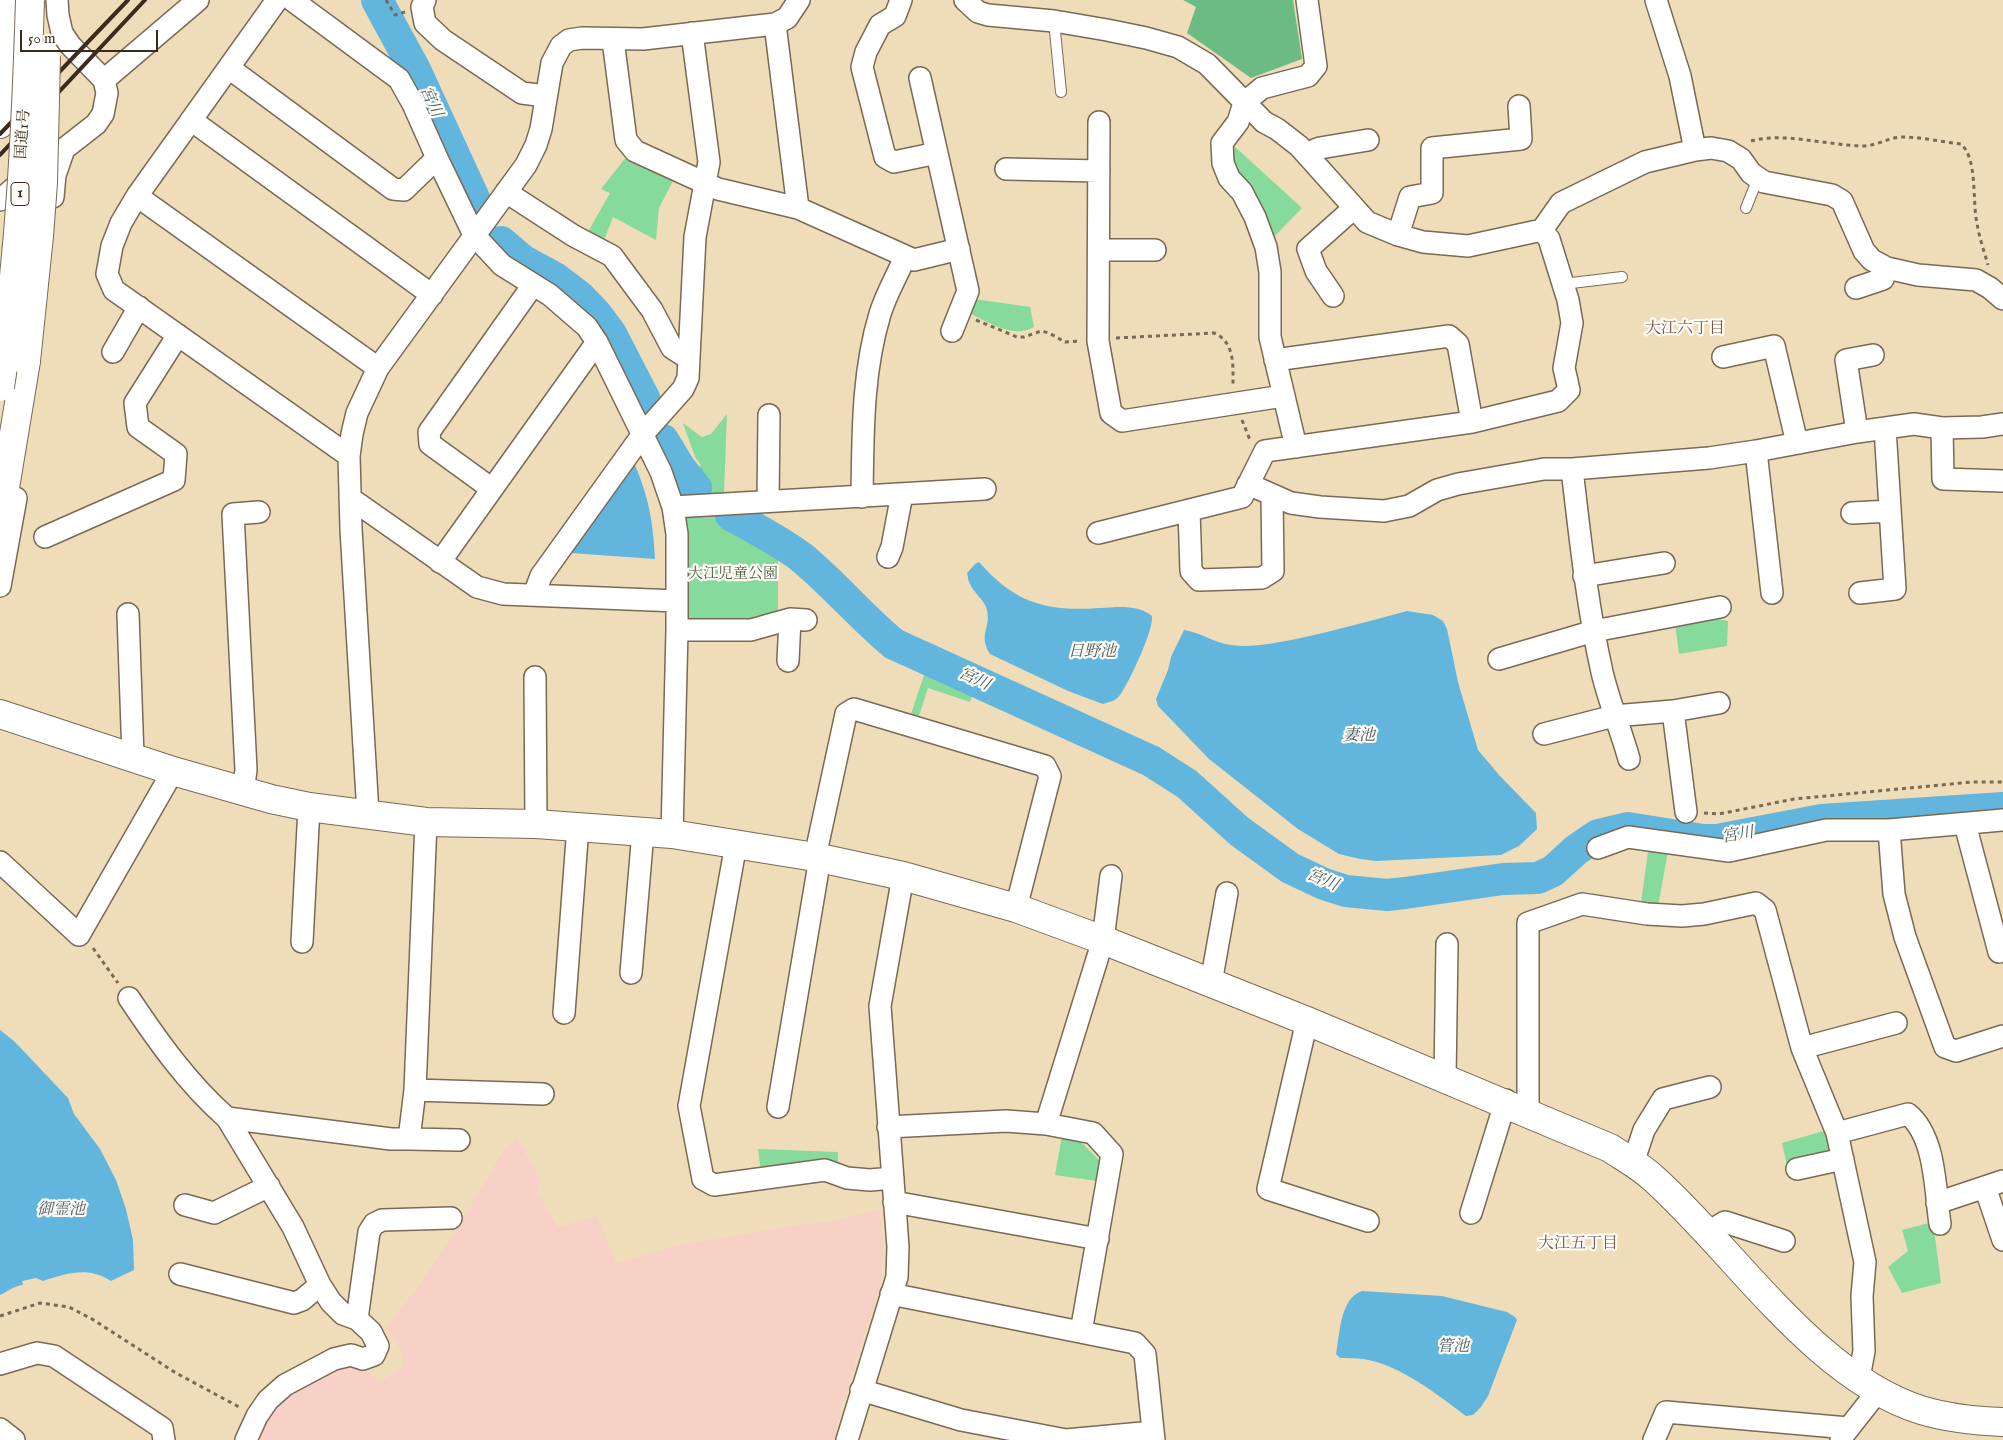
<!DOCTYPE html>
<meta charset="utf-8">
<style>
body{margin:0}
#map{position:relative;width:2003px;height:1440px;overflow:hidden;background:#efddba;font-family:"IM FELL English",serif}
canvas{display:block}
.scale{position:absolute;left:20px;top:30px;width:138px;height:22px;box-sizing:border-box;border:2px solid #3b2a1e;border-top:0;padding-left:6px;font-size:15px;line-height:18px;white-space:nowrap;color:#3b2a1e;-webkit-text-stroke:4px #fdfcf7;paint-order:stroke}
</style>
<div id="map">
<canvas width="2003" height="1440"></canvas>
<div class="scale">50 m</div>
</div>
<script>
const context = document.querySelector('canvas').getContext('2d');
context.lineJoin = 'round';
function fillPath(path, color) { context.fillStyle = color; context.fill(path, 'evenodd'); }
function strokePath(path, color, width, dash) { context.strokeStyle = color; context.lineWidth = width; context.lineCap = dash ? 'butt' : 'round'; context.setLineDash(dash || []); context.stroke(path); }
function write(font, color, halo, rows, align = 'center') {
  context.font = font + ' "IM FELL English","Noto Serif JP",serif'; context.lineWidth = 4.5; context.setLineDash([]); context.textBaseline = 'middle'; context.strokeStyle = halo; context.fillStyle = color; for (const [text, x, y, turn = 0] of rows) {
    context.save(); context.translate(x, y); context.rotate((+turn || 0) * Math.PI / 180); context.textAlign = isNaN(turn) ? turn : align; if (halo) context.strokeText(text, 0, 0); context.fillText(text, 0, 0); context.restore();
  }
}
const built = new Path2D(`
 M517 1137 540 1179 538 1194 558 1227 597 1216 616 1263 679 1245 792 1226 833 1221 881 1209 884 1254 881 1283 839 1415 834 1440H256L262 1424 281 1401 333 1370 356 1363 381 1381 403 1367 402 1353 387 1327 417 1288 457 1229 503 1151Z`);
const green = new Path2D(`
 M1233 145 1302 208 1273 238C1267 224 1263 207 1255 194 1243 172 1231 174 1233 145Z
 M627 156 675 177 659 208 656 240 613 217 604 240 588 232 610 193 601 189Z
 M974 299 1030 307 1034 327C1012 339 989 322 969 313Z
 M727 414 724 494 711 495 691 474 701 465 695 457 683 423 702 437 711 434Z
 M721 513 778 551V611L747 620 696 623 687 616 688 533 683 517Z
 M1712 618 1728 621 1727 646 1679 654 1675 624Z
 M927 666 976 684 970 702 928 688 917 722 909 720Z
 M1649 844 1668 852 1658 906 1641 903Z
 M1827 1130 1833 1155 1787 1165 1782 1143Z
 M1062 1136 1076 1137 1102 1163 1097 1181 1055 1175Z
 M758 1149 838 1152V1163L761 1172Z
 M1933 1222 1941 1283 1902 1293 1888 1267 1908 1251 1902 1230Z`);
const forest = new Path2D(`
 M1183 0H1293L1302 59 1251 78 1187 33 1196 7Z`);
const water = new Path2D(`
 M634 463C649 497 653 522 655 559L570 553Z
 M979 562C1015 603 1046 612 1100 608 1118 607 1137 604 1152 616 1154 629 1129 683 1120 695 1116 701 1109 702 1103 704L1068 691 990 654C977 633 993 627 986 607 983 599 974 593 970 584 968 581 968 576 967 573L975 564Z
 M1407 611 1433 615 1443 621 1447 629 1458 682 1478 750 1499 775 1536 813 1537 829 1519 846 1501 855 1376 861 1360 859 1339 854 1298 829 1209 759 1158 706 1156 699 1168 670 1171 657 1184 630C1200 632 1214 643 1231 645 1253 648 1274 643 1296 639 1333 631 1370 621 1407 611Z
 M0 1030 15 1042 68 1098 74 1114 100 1149 116 1180 126 1209 133 1240 134 1270 111 1281C88 1266 67 1273 43 1281L36 1278 22 1281 23 1285C13 1286 9 1291 0 1295Z
 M1362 1291 1442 1296 1507 1312 1515 1317 1517 1320 1488 1396 1481 1407 1473 1415 1466 1416C1438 1395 1399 1364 1363 1359 1356 1358 1347 1358 1340 1358L1336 1354C1340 1334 1340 1298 1362 1291Z`);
const river = new Path2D(`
 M377 0 415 70 478 207
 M501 242 522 260 555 278 580 297 597 315 611 334 645 400
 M663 440 680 468 696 488
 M731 515C754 528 780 541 801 557 834 584 861 617 894 644L1151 761 1187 784 1239 831 1290 868 1324 884 1346 891 1387 895 1405 893 1503 879 1538 878 1553 871 1576 850 1598 835 1628 828 1703 840H1717L1822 820 2003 808`);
const path = new Path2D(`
 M386 0 395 15 405 12
 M1751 141C1784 132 1826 145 1862 146 1877 146 1889 137 1903 137 1922 137 1942 142 1961 144 1978 159 1972 202 1977 223 1979 237 1984 251 1988 265
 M976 320 1017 337H1024L1041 331 1049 333 1065 342 1080 341
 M1116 338 1214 333C1235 342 1233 365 1233 385
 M1242 420 1250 440
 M1704 813 1719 814 1794 799 1972 782H2003
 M93 948 118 983
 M0 1316 40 1303 69 1307 92 1319 176 1373 241 1408`);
const lane = new Path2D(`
 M1054 21 1061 92
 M1746 208 1758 178
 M1563 284 1622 277`);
const street = new Path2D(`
 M277 0 137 196 121 223 112 246 107 274 114 290 349 456
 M292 0 399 79 413 104 437 158 474 235 502 265 550 295 587 327 597 342 661 472 673 507 677 534V630L672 834
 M425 0 422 7 425 23 443 40 522 93 546 96
 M901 0 895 16 880 25 866 52 862 67 885 157 894 162 937 153
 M965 0 978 12 988 15 1054 21 1107 30 1146 38 1178 47 1207 64 1264 122 1277 129 1299 146 1367 222 1398 235 1423 242 1468 246 1542 230 1561 203 1645 162 1695 150 1711 148 1728 151 1741 159 1751 173 1764 182 1832 195 1842 201 1864 251 1872 260 1887 268 1918 275 1976 280 1990 288 2003 299
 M1656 0 1680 76 1695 150
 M775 24 798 208
 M613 40 626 140 635 151 718 189 798 208 914 260 959 249
 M229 68 393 189 404 190 437 158
 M920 78 968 291 952 331
 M104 80 198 0
 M191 120 432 295
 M1099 122 1098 341 1111 413 1122 421 1283 396
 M1307 153 1320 148 1368 140
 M53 155 64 149 96 124 103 114 107 93 104 80 70 45 62 33 58 15 57 0
 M1006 169 1099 171
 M506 192 574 236 612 256 652 310 672 348 689 359
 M137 196 378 368
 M53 197 55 175 64 149
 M0 200 28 176
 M1398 235 1410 197 1432 193V148L1521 139 1519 106
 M1099 250H1155
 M1856 288 1883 279 1887 268
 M1333 296 1316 271 1308 249 1354 208
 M113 352 139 307
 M1723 357 1774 346 1797 443
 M1275 360 1449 336 1458 344 1472 422
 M1942 428 1943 479 2003 481
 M1857 432 1846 360 1873 355
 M1296 447 1270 337V272L1266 247 1255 217 1242 192 1229 178 1223 163 1222 143 1238 122 1244 103 1262 88 1308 76 1316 66 1307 0
 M1756 451 1772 593
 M1572 469C1580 537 1587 605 1602 672 1609 702 1621 730 1629 759
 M1248 484 1291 503 1320 507 1384 511 1409 506 1437 490 1458 484 1544 469H1572L1709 458 1756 451 1857 432 1914 424 1942 428 1982 427 2003 424
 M492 489 430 444 429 432 533 285
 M862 497C863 435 862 373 880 314 886 294 897 276 905 257
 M350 498 477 587 503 594 677 601
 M768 501 769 415
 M673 507 985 489
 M1189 510 1191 571 1199 580 1262 578 1273 571 1272 496
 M1852 513 1890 511
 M1098 533 1242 497 1265 451 1472 422 1558 401 1569 390 1564 368 1572 323 1568 300 1549 239 1542 230
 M45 537 174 480 176 454 138 427 135 403 178 335
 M888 557 892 547 902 494
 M440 562 597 342
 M1584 576 1664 563
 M0 586 16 498
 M1860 593 1895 589 1885 428
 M534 595 541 576 643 434 683 389 688 378 695 237 709 162 692 33
 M128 614 133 757
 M677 630H751L790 619 806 620
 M1499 659 1594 631 1720 607
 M788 661 790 619
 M535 677 536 824
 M1673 711 1686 812
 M1544 734 1614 716 1673 711 1719 703
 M243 792 246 770 233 514 259 512
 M368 814 351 529 349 456 352 434 357 413 378 368 526 165 536 145 541 129 552 63 561 46 569 40 582 38 643 39 775 24 787 18 799 0
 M1965 824 1999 952
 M1889 830 1894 894 1905 937 1945 1047 1956 1051 2003 1036
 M736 844 689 1106 703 1179 714 1185 825 1170 847 1178 870 1180 893 1178
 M1598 848 1628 837 1729 851 1826 830H1889L2003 820
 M815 857 846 714 854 709 1045 766 1050 776 1016 908
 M0 862 79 935 173 771
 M302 942 309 807
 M631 973 643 832
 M1211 983 1227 893
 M129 998C157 1040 188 1084 227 1118L293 1227 320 1285 331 1302 343 1314 357 1319 371 1332 378 1346 374 1355 363 1359 351 1355 334 1359 285 1385 268 1400 257 1416 246 1440
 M564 1013 578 826
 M1307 1021 1268 1189 1368 1221
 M1802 1048 1896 1023
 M1445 1079 1447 944
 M415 1090 543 1094
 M778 1107 820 858
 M1528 1113V923L1582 904 1647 914 1682 916 1704 914 1756 903 1765 910 1802 1048 1837 1133 1865 1262 1862 1296 1864 1351 1859 1378
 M227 1118 391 1139H409L415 1090 426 822
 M1046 1124 1103 940 1111 876
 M888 1127 1006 1121 1046 1124 1093 1133 1112 1154 1081 1332
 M1837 1133 1908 1114C1936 1137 1935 1190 1940 1224
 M409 1139 459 1140
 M1633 1163 1644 1130 1663 1099 1710 1087
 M1797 1169 1843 1159
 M1985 1187 2003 1240
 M894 1202 1098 1239
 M1937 1203 2003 1181
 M185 1205 214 1213 269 1186
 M1471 1213 1506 1100
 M1707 1233 1725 1222 1784 1241
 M180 1274 294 1303 302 1300 320 1285
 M891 1294 1135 1343 1145 1354 1154 1440
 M357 1319 369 1232 374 1224 382 1220 451 1218
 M0 1364 37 1353 54 1356 162 1428 164 1440
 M861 1390 961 1420 1066 1440 1153 1432
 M0 1429 14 1440
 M1841 1438 1878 1391
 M847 1440 897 1277 898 1247 880 1006 903 876
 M1654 1440 1666 1412 1848 1428`);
const secondary = new Path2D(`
 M0 714 173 771 271 799 309 807 426 822 536 824 672 834 815 857 903 876 1016 908 1103 940 1307 1021 1610 1148C1625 1158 1640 1166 1653 1178 1735 1251 1814 1376 1921 1410 1947 1418 1975 1421 2003 1422`);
const highway = new Path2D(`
 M0 124 5 0
 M0 518 26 361`);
const rail = new Path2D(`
 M0 134 128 0
 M0 155 145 0`);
const highwayBridge = new Path2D(`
 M26 361 39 236 43 183 46 56
 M0 387C20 259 26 129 30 0`);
const shields = [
 [20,194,18]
];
const shieldNames = [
 ["1",20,194]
];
const streetNames = [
 ["国道1号",24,134,-86]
];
const parkNames = [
 ["大江児童公園",733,575]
];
const waterNames = [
 ["宮川",430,102,65],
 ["日野池",1092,653],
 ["宮川",974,680,25],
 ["妻池",1359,737],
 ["宮川",1738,836,-10],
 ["宮川",1322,881,23],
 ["御霊池",61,1211],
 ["管池",1453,1348]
];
const neighbourhoodNames = [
 ["大江六丁目",1685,330],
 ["大江五丁目",1578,1245]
];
fillPath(built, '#f7d1c6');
fillPath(green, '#86da9c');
fillPath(forest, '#6cba84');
fillPath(water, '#62b5dd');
strokePath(river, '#62b5dd', 32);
strokePath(lane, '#7a6955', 12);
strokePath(street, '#7a6955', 24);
strokePath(secondary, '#7a6955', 30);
strokePath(highway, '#7a6955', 30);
strokePath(path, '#7a6955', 3, [4, 4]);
strokePath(lane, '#fff', 10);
strokePath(street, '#fff', 21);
strokePath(secondary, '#fff', 28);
strokePath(highway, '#fff', 28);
strokePath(rail, '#3b2a1e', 4);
strokePath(highwayBridge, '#7a6955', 30, []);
strokePath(highwayBridge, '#fff', 28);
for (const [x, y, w] of shields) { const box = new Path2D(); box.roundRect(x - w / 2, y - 11.5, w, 23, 4); context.fillStyle = '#fdfcf7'; context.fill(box); strokePath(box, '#3b2a1e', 1); }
write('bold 14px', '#3b2a1e', null, shieldNames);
write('15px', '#3b2a1e', '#fdfcf7', streetNames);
write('15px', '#525f44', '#fdfcf7', parkNames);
write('italic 16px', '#495b61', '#fdfcf7', waterNames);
write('16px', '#7b564c', '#fdfcf7', neighbourhoodNames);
</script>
